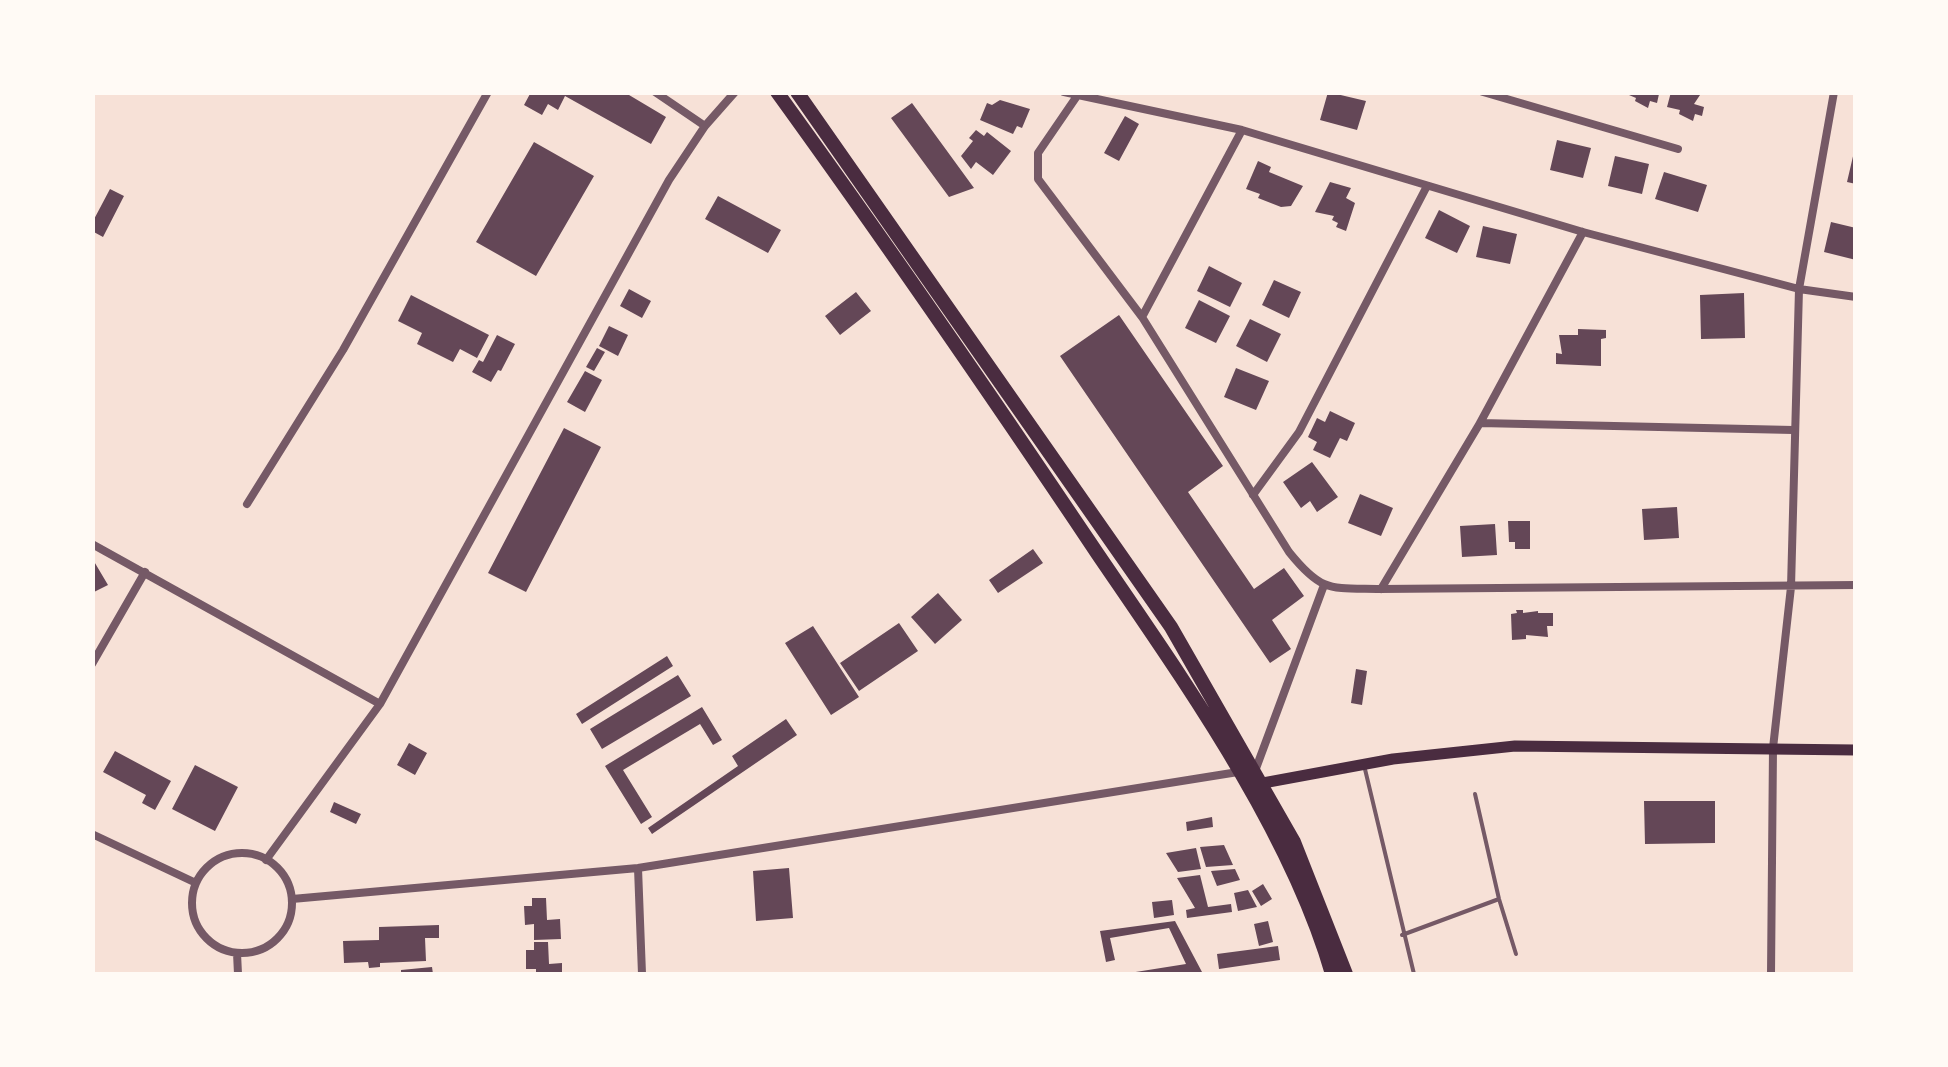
<!DOCTYPE html>
<style>
body{margin:0}
#map{position:relative;width:1948px;height:1067px;overflow:hidden;background:#f7e1d7;font-family:Mulish,sans-serif}
canvas{display:block}
.frame{position:absolute;inset:0;border:95px solid #fffaf5;pointer-events:none}
</style>
<div id="map">
<canvas width="1948" height="1067"></canvas>
<div class="frame"></div>
</div>
<script>
const context = document.querySelector('canvas').getContext('2d');
context.lineJoin = 'round';
function fillPath(path, color) { context.fillStyle = color; context.fill(path, 'evenodd'); }
function strokePath(path, color, width, dash) { context.strokeStyle = color; context.lineWidth = width; context.lineCap = dash ? 'butt' : 'round'; context.setLineDash(dash || []); context.stroke(path); }
const building = new Path2D(`
 M531 92H624L666 117 651 144 565 96 558 110 548 104 542 115 524 105Z
 M1328 92 1366 101 1357 130 1320 120Z
 M1622 92H1653L1659 94 1657 103 1650 101 1648 108 1635 101 1636 98Z
 M1671 92H1702L1694 104 1704 107 1702 116 1695 114 1693 121 1679 114 1680 110 1667 107Z
 M1000 100 1030 109 1022 128 1017 126 1013 134 980 120 987 103 992 105Z
 M912 103 974 188 949 197 891 118Z
 M1125 116 1139 124 1119 161 1104 153Z
 M976 130 984 136 987 132 1011 151 993 175 976 162 971 169 961 156 973 141 969 138Z
 M1557 140 1591 148 1583 178 1550 170Z
 M534 142 594 176 536 276 476 242Z
 M1854 152H1856V184L1847 182Z
 M1615 156 1649 164 1642 194 1608 186Z
 M1258 161 1271 167 1269 172 1303 186 1291 206 1281 207 1258 198 1260 194 1246 189Z
 M1664 172 1707 185 1698 212 1655 199Z
 M1330 182 1351 188 1346 198 1355 203 1346 231 1336 227 1338 223 1332 220 1334 216 1315 212Z
 M110 189 124 196 103 237 92 231V223Z
 M718 196 781 230 768 253 705 219Z
 M1439 210 1470 226 1457 253 1425 238Z
 M1831 222 1856 228V260L1824 252Z
 M1483 226 1517 234 1510 264 1476 257Z
 M1209 266 1242 283 1230 307 1197 291Z
 M1274 280 1301 292 1289 318 1262 305Z
 M629 289 651 301 642 318 620 306Z
 M856 292 871 311 840 335 825 316Z
 M1744 293 1745 338 1701 339 1700 295Z
 M411 295 489 335 477 358 460 349 453 362 417 344 422 333 398 321Z
 M1199 300 1230 316 1216 343 1185 328Z
 M1119 315 1223 466 1188 492 1254 589 1284 568 1304 596 1272 620 1291 649 1270 663 1060 356Z
 M1250 319 1281 334 1267 362 1236 346Z
 M609 326 628 335 618 356 599 346Z
 M1578 329 1606 330V338L1601 339V366L1556 364V353L1562 354 1559 335H1578Z
 M497 335 515 344 501 371 498 370 491 382 472 372 479 360 483 362Z
 M597 348 605 352 594 371 586 367Z
 M1236 368 1269 381 1256 410 1224 397Z
 M585 371 602 380 585 412 567 402Z
 M1330 411 1355 423 1347 441 1340 438 1330 458 1313 450 1317 442 1308 437 1317 418 1325 422Z
 M564 428 601 447 526 592 488 573Z
 M1312 462 1338 497 1317 512 1310 501 1301 508 1283 482Z
 M1360 494 1393 508 1381 536 1348 523Z
 M1677 507 1679 538 1644 540 1642 509Z
 M1508 521H1530V549H1515V542H1509Z
 M1495 524 1497 555 1462 557 1460 526Z
 M1033 549 1043 563 998 593 989 580Z
 M92 558 108 585 92 593Z
 M938 593 962 620 935 644 911 617Z
 M1516 610H1523V613L1538 611V613H1553V626H1547L1548 637 1526 635V639L1512 640 1511 614 1517 613Z
 M899 623 918 651 859 691 840 663Z
 M813 626 859 697 831 715 785 643Z
 M667 656 673 666 582 724 576 714Z
 M1356 669 1367 671 1362 705 1351 703Z
 M678 675 691 696 602 749 590 729Z
 M702 707 722 740 713 745 700 724 623 770 652 817 641 824 605 766Z
 M786 719 797 735 652 834 648 828 738 766 732 756Z
 M409 743 427 753 415 775 397 765Z
 M115 751 171 781 155 810 142 803 146 795 103 772Z
 M195 765 238 787 215 831 172 809Z
 M1644 801H1715V843L1645 844Z
 M334 802 361 814 356 824 330 812Z
 M1212 817 1213 827 1187 831 1186 822Z
 M1224 845 1233 865 1206 867 1200 847Z
 M1196 848 1201 869 1178 872 1166 853Z
 M789 868 793 918 756 921 753 871Z
 M1235 869 1240 880 1217 886 1211 871Z
 M1200 875 1208 907 1231 904 1232 912 1187 918 1186 910 1195 908 1177 878Z
 M1263 884 1272 899 1261 906 1252 891Z
 M1248 890 1257 907 1238 911 1234 893Z
 M532 898H546L547 920 560 919 561 939 534 940V924L525 925 524 906H532Z
 M1172 900 1174 915 1154 918 1152 902Z
 M1175 921 1202 972 1123 974 1186 964 1169 928 1110 938 1115 960 1106 962 1100 931Z
 M1268 921 1273 942 1259 946 1254 924Z
 M439 925V938H425L426 961 380 963V967L369 968 368 962 344 963 343 941 379 940V927Z
 M534 942H548L549 964 562 963V974H536V969H526V950H534Z
 M1278 946 1280 960 1219 969 1217 954Z
 M432 967 433 974H401V970Z`);
const service = new Path2D(`
 M1364 765 1414 974
 M1475 794 1499 899 1516 954
 M1402 935 1499 899`);
const minor = new Path2D(`
 M655 92 705 126
 M1064 92 1242 130 1583 232 1799 289 1856 297
 M1483 92 1678 149
 M1077 96 1038 153V179L1142 317 1289 552C1322 593 1330 588 1380 589L1856 585
 M1142 317 1242 130
 M1480 423 1793 430
 M1253 495 1299 432 1427 186
 M247 504 343 350 488 92
 M92 544 380 704
 M1381 589 1480 423 1583 232
 M92 664 145 572
 M1255 771 1324 585
 M92 834 196 883
 M192 903a50 50 0 1 1 100 0a50 50 0 1 1-100 0Z
 M266 860 380 704 669 180 705 126 735 92
 M638 868 642 974
 M292 899 638 868 1238 772
 M237 953 238 974
 M1771 974 1773 748 1791 587 1799 289 1834 92`);
const secondary = new Path2D(`
 M1263 783 1393 759 1515 746 1856 750`);
const trunk = new Path2D(`
 M777 92C887 244 993 398 1097 553 1182 678 1290 828 1332 974
 M797 92 1171 627 1294 842 1346 974`);
fillPath(building, '#644757');
strokePath(service, '#755966', 4);
strokePath(minor, '#755966', 8);
strokePath(secondary, '#4a2c40', 11);
strokePath(trunk, '#4a2c40', 14);
</script>
